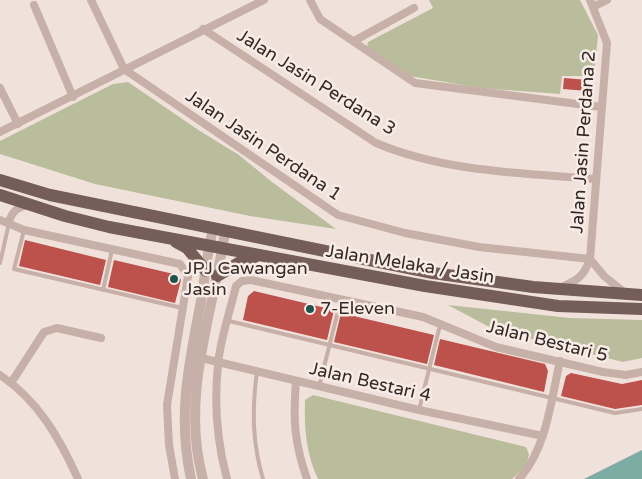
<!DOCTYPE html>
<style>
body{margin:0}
canvas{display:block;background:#f0e2db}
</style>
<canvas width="642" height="479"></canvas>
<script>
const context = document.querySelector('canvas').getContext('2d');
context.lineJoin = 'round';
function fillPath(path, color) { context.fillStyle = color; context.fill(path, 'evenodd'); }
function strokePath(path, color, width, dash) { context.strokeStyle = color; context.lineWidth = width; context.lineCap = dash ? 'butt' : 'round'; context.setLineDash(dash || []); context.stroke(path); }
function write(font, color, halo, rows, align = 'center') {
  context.font = font + ' "Varela Round",sans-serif'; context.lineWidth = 5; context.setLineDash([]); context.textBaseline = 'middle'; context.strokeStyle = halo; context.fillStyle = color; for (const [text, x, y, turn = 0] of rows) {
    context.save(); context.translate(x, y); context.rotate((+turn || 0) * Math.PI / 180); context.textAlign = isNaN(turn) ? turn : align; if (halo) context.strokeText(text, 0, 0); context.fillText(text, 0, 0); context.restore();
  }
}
const green = new Path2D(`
 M429 0H580L598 35 594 76H562L560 94 480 88 410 76 367 47 368 42 433 8Z
 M128 82 200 131 239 155 272 182 336 229 250 216 95 184 0 154V141L113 84Z
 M448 305 570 318 642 320V358L623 362 495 330Z
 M313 395 526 447 529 454 526 466 512 479H318C306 454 304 427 305 400Z`);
const water = new Path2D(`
 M642 450V479H584Z`);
const building = new Path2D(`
 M564 78 588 80 587 91 563 89Z
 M25 240 106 260 100 285 19 266Z
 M114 260 178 275 181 280 175 303 108 287Z
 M254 291 334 310 327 340 243 320 248 296Z
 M341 313 434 335 427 364 334 342Z
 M440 339 545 364 548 371 544 392 434 365Z
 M571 373 622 384 642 380V405L615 409 561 396 566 376Z`);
const service = new Path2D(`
 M24 230 14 269 182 308
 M0 263 9 223
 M103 290 112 250
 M229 321 615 413 642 409
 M257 371C252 409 252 442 263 479
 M319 387 341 299
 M419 410 440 325`);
const minor = new Path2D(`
 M91 0 124 69
 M310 0 320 19 415 83 601 107
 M34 5 73 97
 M593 7 607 0
 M203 29 376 143C445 172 521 173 595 179
 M354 41 414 8
 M124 69 338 215 405 233 479 247 590 259
 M0 88 18 124
 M0 132 264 0
 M0 220 24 230 180 264 188 276 167 405 169 445 175 479
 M9 222C12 211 17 208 28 205
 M590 259 604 276 624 292
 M562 287C578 280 584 276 590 259L607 43 590 0
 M197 357 419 410 543 436
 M0 375C38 400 60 439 78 479
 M296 381C293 419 294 442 307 479
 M11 383 44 332 57 328 101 338
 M227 479C217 442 214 403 218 365 220 339 230 312 236 286L242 281 251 280 423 317 496 347 603 372 626 375 642 372
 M519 479C547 448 551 400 560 361`);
const tertiary = new Path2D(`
 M191 479C177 415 189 364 201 301 205 277 207 253 213 229
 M203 479C180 397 213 313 225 232`);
const primary = new Path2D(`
 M0 180 50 195 433 273 533 287 642 295
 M0 195 65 216 109 227 425 286 558 306 642 309
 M176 242 187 248 206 271
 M217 276 242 261 255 257`);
const markers = [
 [174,279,5,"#20524c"],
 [310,309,5,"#20524c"]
];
const streetNames = [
 ["Jalan Jasin Perdana 3",316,83,32],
 ["Jalan Jasin Perdana 2",584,142,-86],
 ["Jalan Jasin Perdana 1",263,146,34],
 ["Jalan Melaka / Jasin",410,265,9],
 ["Jalan Bestari 5",547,342,14],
 ["Jalan Bestari 4",370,383,13]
];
const poiNames = [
 ["JPJ Cawangan",184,269],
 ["Jasin",184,290],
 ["7-Eleven",320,309]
];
fillPath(green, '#b9bd9c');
fillPath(water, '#7caba4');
fillPath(building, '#bd514b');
strokePath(service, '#c7b0a7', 4);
strokePath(minor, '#c7b0a7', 8);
strokePath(tertiary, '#c7b0a7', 10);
strokePath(primary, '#755d59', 12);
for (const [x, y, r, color] of markers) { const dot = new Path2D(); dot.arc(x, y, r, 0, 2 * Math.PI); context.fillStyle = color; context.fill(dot); strokePath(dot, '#f8ece6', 2); }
write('18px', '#342927', '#f8ece6', streetNames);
write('18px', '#342927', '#f8ece6', poiNames, 'left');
</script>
